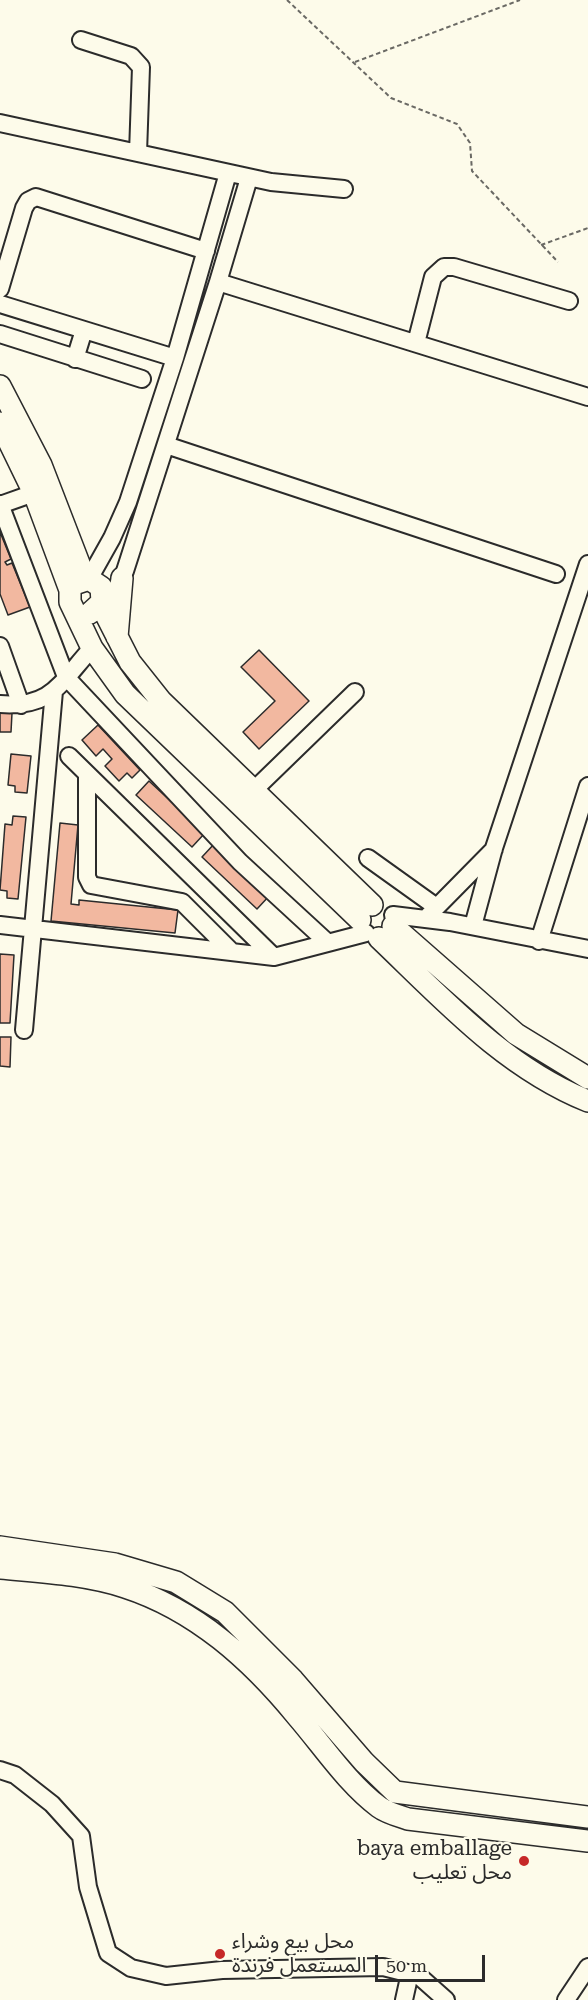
<!DOCTYPE html>
<meta charset="utf-8">
<style>
body{margin:0}
#map{position:relative;width:588px;height:2000px;overflow:hidden;background:#fdfbea;font-family:"Roboto Serif",serif}
canvas{display:block}
.scale{position:absolute;left:375px;top:1955px;width:110px;height:27px;box-sizing:border-box;border:3px solid #2b2b2b;border-top:0;padding-left:8px;font-size:18px;line-height:21px;white-space:nowrap;color:#2b2b2b;-webkit-text-stroke:4px #fdfbea;paint-order:stroke}
</style>
<div id="map">
<canvas width="588" height="2000"></canvas>
<div class="scale">50 m</div>
</div>
<script>
const context = document.querySelector('canvas').getContext('2d');
context.lineJoin = 'round';
function fillPath(path, color) { context.fillStyle = color; context.fill(path, 'evenodd'); }
function strokePath(path, color, width, dash) { context.strokeStyle = color; context.lineWidth = width; context.lineCap = dash ? 'butt' : 'round'; context.setLineDash(dash || []); context.stroke(path); }
function write(font, color, halo, rows, align = 'center') {
  context.font = font + ' "Roboto Serif","Noto Sans Arabic",serif'; context.lineWidth = 4.5; context.setLineDash([]); context.textBaseline = 'middle'; context.strokeStyle = halo; context.fillStyle = color; for (const [text, x, y, turn = 0] of rows) {
    context.save(); context.translate(x, y); context.rotate((+turn || 0) * Math.PI / 180); context.textAlign = isNaN(turn) ? turn : align; if (halo) context.strokeText(text, 0, 0); context.fillText(text, 0, 0); context.restore();
  }
}
const building = new Path2D(`
 M0 532 11 559 5 562 7 565 12 563 30 607 8 615 0 594Z
 M259 650 309 701 259 749 243 732 275 701 241 667Z
 M0 712 12 713 11 732H0Z
 M98 725 140 770 132 778 127 773 119 781 105 766 112 759 103 749 96 756 82 740Z
 M11 754 31 756 27 793 15 792V786L8 785Z
 M149 781 205 833 192 847 136 795Z
 M13 816 26 817 18 899 7 898V891L0 890 5 824 12 825Z
 M60 823 78 825 71 904 79 905V900L178 910 175 933 51 921Z
 M215 843 270 895 257 909 202 857Z
 M0 954 14 955 10 1023H0Z
 M0 1037H11L10 1067 0 1066Z`);
const path = new Path2D(`
 M287 0 391 98 457 124 470 143 472 171 558 262
 M355 62 520 0
 M541 245 588 228`);
const minor = new Path2D(`
 M81 40 131 56 141 67 138 153
 M0 123 271 182 344 189
 M218 282 588 397
 M0 289 24 208 28 201 36 197 206 251
 M0 304 175 358
 M0 334 142 379
 M416 343 433 277 444 267H454L569 301
 M75 359 84 330
 M166 445 556 574
 M0 504 66 677 240 862 328 943
 M0 505 34 493
 M89 579 112 538 128 502 175 358 228 173
 M116 589 125 571 218 282 249 178
 M0 646 21 705
 M0 704C52 708 60 683 92 648
 M69 756 274 957
 M87 776V877L91 885 182 902 231 951
 M253 791 355 692
 M368 858 435 906
 M393 915 450 922 588 949
 M425 919 494 849
 M0 925 274 957 366 933
 M473 926 494 848 588 564
 M539 941 588 786
 M24 1030 54 691
 M0 1770 15 1775 52 1804 81 1836 88 1887 108 1953 131 1968 166 1976 222 1970 383 1967 419 1976 446 2000
 M404 2000 410 1973
 M566 2000 588 1967`);
const major = new Path2D(`
 M0 386 41 465 85 579
 M0 423 34 493 70 590V602L92 648 125 694 360 920
 M74 584 89 579 101 587 102 602 90 613
 M101 605 130 662 161 701 372 905
 M117 637 122 578
 M393 926 516 1034 588 1078
 M379 938C443 999 504 1067 588 1101
 M0 1547 115 1564 176 1582 225 1612 293 1680 364 1762 395 1792 588 1817
 M0 1568C42 1572 85 1574 125 1587 196 1610 251 1660 297 1716 323 1746 347 1783 379 1807 387 1813 399 1816 408 1819L588 1841`);
const markers = [
 [524,1861,6,"#c62828"],
 [220,1954,6,"#c62828"]
];
const poiNames = [
 ["baya emballage",512,1849],
 ["محل تعليب",512,1873],
 ["محل بيع وشراء",232,1942,"left"],
 ["المستعمل فرندة",232,1966,"left"]
];
fillPath(building, '#f2b8a0');
strokePath(building, '#2b2b2b', 1.5);
strokePath(minor, '#2b2b2b', 20);
strokePath(major, '#2b2b2b', 24);
strokePath(path, '#6a6964', 2, [4.5, 3]);
strokePath(minor, '#fdfbea', 16);
strokePath(major, '#fdfbea', 21);
for (const [x, y, r, color] of markers) { const dot = new Path2D(); dot.arc(x, y, r, 0, 2 * Math.PI); context.fillStyle = color; context.fill(dot); strokePath(dot, '#fdfbea', 2); }
write('21px', '#2b2b2b', '#fdfbea', poiNames, 'right');
</script>
